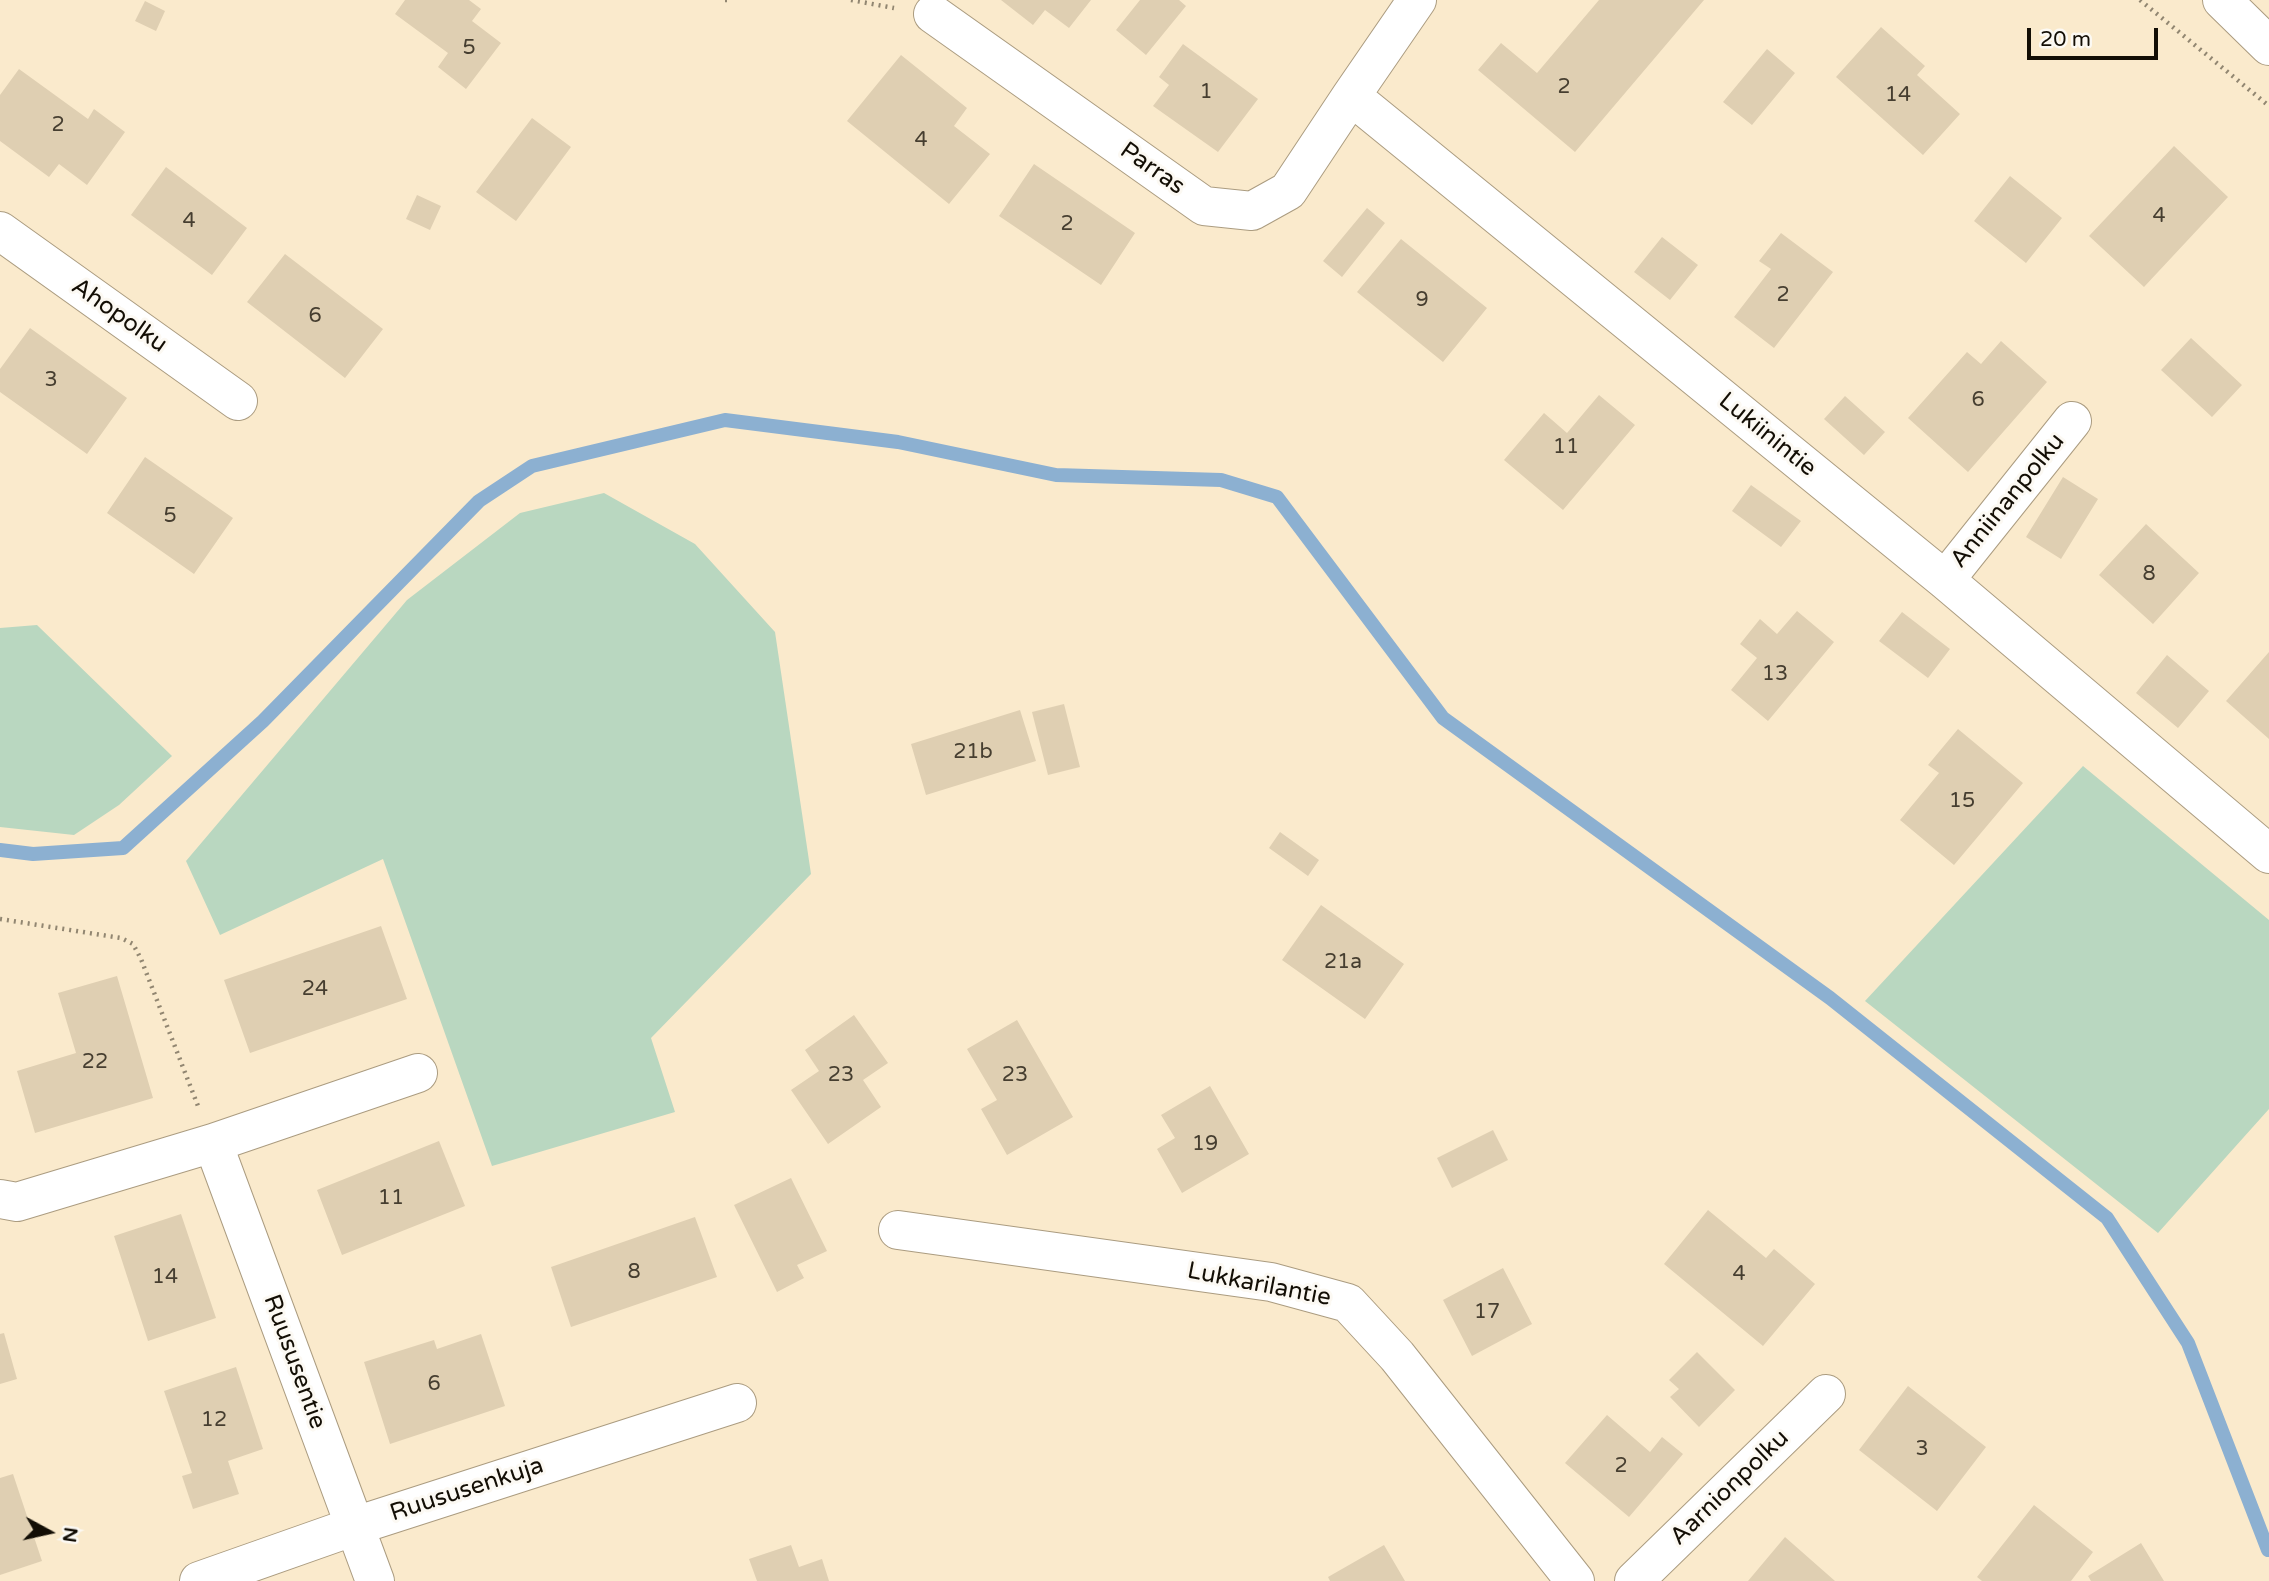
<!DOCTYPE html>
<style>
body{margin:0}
#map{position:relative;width:2269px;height:1581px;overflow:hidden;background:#faeacc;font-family:"Varela Round",sans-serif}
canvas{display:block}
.north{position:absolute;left:14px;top:1497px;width:70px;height:70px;-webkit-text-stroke:5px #fcf9f3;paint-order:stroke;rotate:98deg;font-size:19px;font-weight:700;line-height:28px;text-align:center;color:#130e05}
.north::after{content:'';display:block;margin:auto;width:24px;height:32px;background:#130e05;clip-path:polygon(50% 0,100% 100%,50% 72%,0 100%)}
.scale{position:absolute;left:2027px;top:28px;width:131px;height:32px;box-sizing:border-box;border:4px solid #130e05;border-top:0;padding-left:9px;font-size:21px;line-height:24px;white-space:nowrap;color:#130e05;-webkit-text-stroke:5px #fcf9f3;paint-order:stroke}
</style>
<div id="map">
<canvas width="2269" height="1581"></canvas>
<div class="north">N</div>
<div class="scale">20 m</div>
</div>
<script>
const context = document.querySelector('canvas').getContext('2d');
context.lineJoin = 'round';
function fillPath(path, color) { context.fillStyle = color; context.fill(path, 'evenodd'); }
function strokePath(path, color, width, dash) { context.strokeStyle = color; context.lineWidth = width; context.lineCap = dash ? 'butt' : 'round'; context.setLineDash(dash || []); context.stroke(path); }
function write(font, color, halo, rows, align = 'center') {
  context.font = font + ' "Varela Round",sans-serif'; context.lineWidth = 6; context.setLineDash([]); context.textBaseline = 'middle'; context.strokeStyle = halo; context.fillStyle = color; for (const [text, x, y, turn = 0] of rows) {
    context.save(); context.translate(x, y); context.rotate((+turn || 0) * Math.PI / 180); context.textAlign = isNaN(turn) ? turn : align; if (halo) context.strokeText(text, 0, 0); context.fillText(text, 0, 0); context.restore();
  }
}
const green = new Path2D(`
 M604 493 695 544 775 632 811 874 651 1038 675 1112 492 1166 383 859 220 935 186 861 407 600 520 513Z
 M37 625 172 756 119 805 74 835 0 827V628Z
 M2083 766 2269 920V1109L2158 1233 1865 1001Z`);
const stream = new Path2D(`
 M0 850 33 854 123 848 263 721 479 501 532 466 725 420 898 442 1056 475 1221 480 1277 497 1443 718 1830 998 2107 1218 2188 1343 2268 1550`);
const building = new Path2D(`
 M405 0H469L481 9 472 21 501 43 466 89 438 67 448 53 395 14Z
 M1001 0H1091L1069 28 1045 10 1033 25Z
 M1140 0H1179L1186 6 1146 55 1116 30Z
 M1599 0H1704L1575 152 1478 70 1501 43 1537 73Z
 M145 1 165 11 156 31 135 21Z
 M1881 27 1925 66 1917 75 1960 114 1923 155 1836 77Z
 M1183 44 1258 99 1218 152 1153 106 1169 85 1159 77Z
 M1767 49 1795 73 1752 125 1723 102Z
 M901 55 967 108 954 126 990 154 949 204 847 121Z
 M19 69 88 119 94 109 125 132 87 185 59 164 49 177 0 141V95Z
 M532 118 571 147 516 221 476 192Z
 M2174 146 2228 197 2144 287 2089 236Z
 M1034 164 1135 233 1101 285 999 216Z
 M166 167 247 228 212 275 131 215Z
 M2010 176 2062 218 2026 263 1974 221Z
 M417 195 441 206 430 230 406 219Z
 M1367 208 1385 223 1342 277 1323 261Z
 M1781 233 1833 272 1774 348 1734 317 1771 269 1759 261Z
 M1662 237 1698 265 1670 300 1634 272Z
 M1401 239 1487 308 1443 362 1357 292Z
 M285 254 383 329 345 378 247 302Z
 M30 328 127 398 87 454 0 392V369Z
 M2191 338 2242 385 2212 417 2161 370Z
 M2001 341 2047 382 1968 472 1908 418 1967 352 1981 364Z
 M1599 395 1635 425 1563 510 1504 460 1544 413 1567 433Z
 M1845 396 1885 432 1864 455 1824 419Z
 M145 457 233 518 194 574 107 513Z
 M2063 477 2098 499 2061 559 2026 537Z
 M1751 485 1801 521 1781 547 1732 511Z
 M2146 524 2199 573 2153 624 2099 575Z
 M1797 611 1834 642 1768 721 1731 690 1757 658 1740 644 1760 619 1777 634Z
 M1902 612 1950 649 1928 678 1879 641Z
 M2269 652V739L2226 701Z
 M2167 655 2209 691 2178 728 2136 693Z
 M1064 704 1080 767 1048 775 1032 712Z
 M1020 710 1036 761 926 795 911 744Z
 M1958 729 2023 783 1954 865 1900 820 1939 773 1928 765Z
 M1280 832 1319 860 1308 876 1269 848Z
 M1321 905 1404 964 1365 1019 1282 960Z
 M381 926 407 999 250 1053 224 980Z
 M117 976 153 1098 35 1133 17 1071 76 1053 58 993Z
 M854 1015 888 1063 863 1080 881 1107 828 1144 791 1090 819 1071 805 1050Z
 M1017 1020 1073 1117 1007 1155 981 1109 997 1100 967 1049Z
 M1210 1086 1249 1154 1182 1193 1157 1149 1175 1138 1161 1115Z
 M1493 1130 1508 1160 1452 1188 1437 1158Z
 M439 1141 465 1206 342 1255 317 1190Z
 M791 1178 827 1251 797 1265 804 1278 777 1292 734 1205Z
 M1708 1210 1766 1258 1774 1249 1815 1284 1763 1346 1664 1264Z
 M181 1214 216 1318 148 1341 114 1236Z
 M695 1217 717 1277 571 1327 551 1267Z
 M1503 1268 1532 1324 1472 1356 1443 1300Z
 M4 1333 17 1379 0 1384V1334Z
 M481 1334 505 1406 390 1444 364 1362 434 1340 437 1349Z
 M1697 1352 1735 1390 1699 1427 1670 1397 1679 1389 1669 1380Z
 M236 1367 263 1449 228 1461 239 1494 193 1509 182 1476 192 1473 164 1391Z
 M1908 1386 1986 1447 1937 1511 1859 1450Z
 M1607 1415 1650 1452 1662 1437 1683 1454 1629 1517 1565 1463Z
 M13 1474 42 1561 0 1575V1478Z
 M2034 1505 2093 1552 2071 1581H1982L1977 1577Z
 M1785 1537 1835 1581H1748Z
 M2141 1543 2164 1581H2091L2088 1576Z
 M791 1545 799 1567 822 1559 829 1581H757L749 1559Z
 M1384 1545 1405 1581H1330L1328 1577Z`);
const path = new Path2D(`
 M725 0H731
 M851 0 894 8
 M2140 0 2269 106
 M0 919 121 938 133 944 141 959 198 1106`);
const street = new Path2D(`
 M1417 0 1351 96 1945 580 2269 854
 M933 14 1204 206 1252 211 1288 191 1351 96
 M0 231 238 401
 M1945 580 2072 421
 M0 1199 17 1202 213 1143
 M898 1230 1271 1282 1348 1303 1397 1356 1575 1581
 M199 1581 355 1526 737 1403
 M375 1581 213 1143 418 1073
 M1634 1581 1826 1394`);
const secondary = new Path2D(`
 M2222 0 2269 46`);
const numberNames = [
 ["5",469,48],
 ["2",1564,87],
 ["1",1206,92],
 ["14",1898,95],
 ["2",58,125],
 ["4",921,140],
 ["4",2159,216],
 ["4",189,221],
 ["2",1067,224],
 ["2",1783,295],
 ["9",1422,300],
 ["6",315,316],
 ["3",51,380],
 ["6",1978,400],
 ["11",1566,447],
 ["5",170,516],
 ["8",2149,574],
 ["13",1775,674],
 ["21b",973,752],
 ["15",1962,801],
 ["21a",1343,962],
 ["24",315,989],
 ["22",95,1062],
 ["23",841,1075],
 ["23",1015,1075],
 ["19",1205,1144],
 ["11",391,1198],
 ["8",634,1272],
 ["4",1739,1274],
 ["14",165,1277],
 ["17",1487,1312],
 ["6",434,1384],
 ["12",214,1420],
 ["3",1922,1449],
 ["2",1621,1466]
];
const streetNames = [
 ["Parras",1152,169,35],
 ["Ahopolku",119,316,35],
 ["Lukiinintie",1767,435,39],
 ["Anniinanpolku",2008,501,-51],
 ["Lukkarilantie",1259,1285,11],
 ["Ruususentie",294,1362,70],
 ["Aarnionpolku",1730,1488,-44],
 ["Ruususenkuja",467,1490,-18]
];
fillPath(green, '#b9d7c0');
strokePath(stream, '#8cb0d1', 14);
fillPath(building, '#dfcfb2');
strokePath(street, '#ab9c80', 40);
strokePath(secondary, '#ab9c80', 40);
strokePath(path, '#918671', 4.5, [2, 5]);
strokePath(street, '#fff', 38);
strokePath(secondary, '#fff', 38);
write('21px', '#463e30', null, numberNames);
write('24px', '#130e05', '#fcf9f3', streetNames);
</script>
